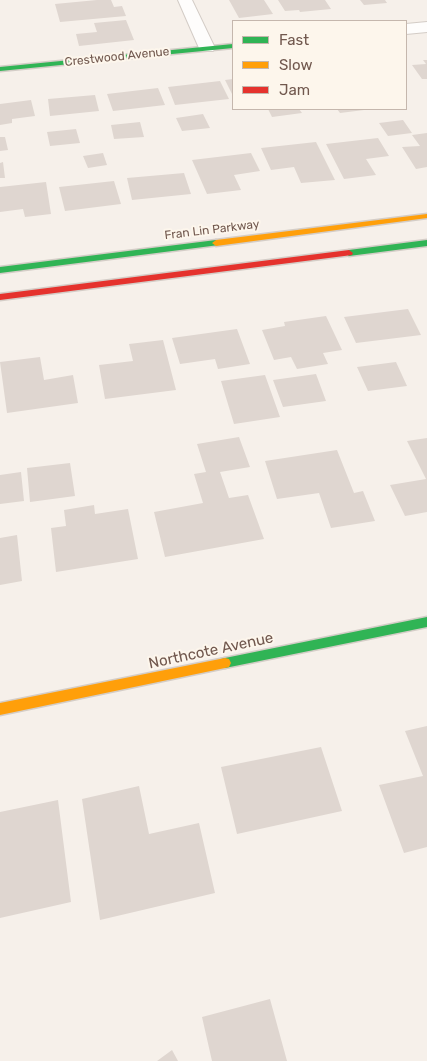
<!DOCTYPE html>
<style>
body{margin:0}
#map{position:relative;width:427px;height:1061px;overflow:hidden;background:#f6f0ea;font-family:Rubik,sans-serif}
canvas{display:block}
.legend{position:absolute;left:232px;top:20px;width:175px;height:90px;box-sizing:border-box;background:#fdf6ec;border:1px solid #c5b7ad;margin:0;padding:6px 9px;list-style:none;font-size:15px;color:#71584e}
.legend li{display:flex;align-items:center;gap:10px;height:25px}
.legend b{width:25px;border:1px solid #c5b7ad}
</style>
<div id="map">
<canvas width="427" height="1061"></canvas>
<ul class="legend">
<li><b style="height:6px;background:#30b455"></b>Fast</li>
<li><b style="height:6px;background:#ff9f0a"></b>Slow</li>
<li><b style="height:6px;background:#e5322d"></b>Jam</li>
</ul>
</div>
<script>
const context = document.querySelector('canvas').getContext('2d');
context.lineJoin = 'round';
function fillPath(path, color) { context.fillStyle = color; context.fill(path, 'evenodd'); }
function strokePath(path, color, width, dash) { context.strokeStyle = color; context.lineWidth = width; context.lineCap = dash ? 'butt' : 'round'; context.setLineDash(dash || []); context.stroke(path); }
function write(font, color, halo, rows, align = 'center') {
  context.font = font + ' Rubik,sans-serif'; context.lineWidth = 4; context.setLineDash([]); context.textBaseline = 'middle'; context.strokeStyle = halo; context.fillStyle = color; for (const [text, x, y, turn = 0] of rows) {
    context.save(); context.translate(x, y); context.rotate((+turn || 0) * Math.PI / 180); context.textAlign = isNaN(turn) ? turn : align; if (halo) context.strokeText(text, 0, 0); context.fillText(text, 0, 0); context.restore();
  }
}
const building = new Path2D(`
 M97 0H111L114 7 122 6 126 16 60 22 55 4Z
 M229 0H264L273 14 239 18Z
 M278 0H325L331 9 300 12 299 10 285 11Z
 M360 0H385L387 3 364 5Z
 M126 20 134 40 79 46 76 34 97 32 94 23Z
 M423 60H427V79H422L412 65 426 64Z
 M233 79V96L225 80Z
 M220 81 229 99 175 105 168 87Z
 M158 88 165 105 113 111 107 94Z
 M95 95 99 111 50 116 48 99Z
 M31 100 35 116 12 119V123L0 125V104Z
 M268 109H299L302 113 272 117Z
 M337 109H364V110L340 113Z
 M203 114 210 128 182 131 176 118Z
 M403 120 412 133 388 136 379 123Z
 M140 122 144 137 114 139 111 125Z
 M76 129 80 143 50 146 47 132Z
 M427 133V167L416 169 402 147 420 146 412 135Z
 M0 137H5L8 150 0 151Z
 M378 138 389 156 366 159 376 175 344 179 326 144Z
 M316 142 335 180 301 183 294 167 271 170 261 148Z
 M103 153 107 165 88 168 83 156Z
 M251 153 260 171 234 175 241 190 207 194 192 160Z
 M3 162 5 178H0V163Z
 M184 173 191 194 132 200 127 178Z
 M114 181 121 204 65 211 59 187Z
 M46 182 51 214 25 217 23 209 0 212V187Z
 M408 309 421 335 356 343 344 317Z
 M326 316 342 350 323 353 328 364 297 369 291 357 274 360 262 330 285 326 284 322Z
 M237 329 250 364 218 369 215 359 180 364 172 338Z
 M163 340 176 390 105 399 99 365 133 361 129 344Z
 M40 357 44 380 73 375 78 403 7 413 0 362Z
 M396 362 407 386 368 391 357 367Z
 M316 374 326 401 283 407 273 380Z
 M265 375 280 417 234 424 221 381Z
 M239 437 250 467 220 472 229 498 248 495 264 539 165 557 154 512 203 503 194 474 206 472 197 444Z
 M427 438V512L405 516 390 485 426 479 407 441Z
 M337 450 354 493 363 491 375 521 331 528 319 493 277 499 265 461Z
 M70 463 75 496 30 502 27 468Z
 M21 472 24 501 0 504V475Z
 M94 505 95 514 128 509 138 559 56 572 51 528 66 526 64 510Z
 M17 535 22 581 0 585V538Z
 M427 726V847L404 853 379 785 423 776 405 731Z
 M321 747 342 811 237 834 221 767Z
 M139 786 149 834 199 823 215 893 100 920 82 799Z
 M58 800 71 902 0 918V812Z
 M270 999 287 1061H212L202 1017Z
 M172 1050 178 1061H157Z`);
const street = new Path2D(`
 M178 0H192L215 48 213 51H201L199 48Z
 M427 22V32L406 34V24Z`);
const fast = new Path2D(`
 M233 44V48L0 71V67Z
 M216 240 220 243 219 245 0 273V267Z
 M427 240V246L349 256 345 253 349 250Z
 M427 617V627L225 668 221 667 219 663 221 659 225 658Z`);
const slow = new Path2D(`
 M427 214V218L216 246 212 243 216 240Z
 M225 658 229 659 231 663 229 667 225 668 0 715V703Z`);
const jam = new Path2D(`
 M349 250 353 253 352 255 0 300V294Z`);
const farStreetnames = [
 ["Crestwood Avenue",117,57,-6],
 ["Fran Lin Parkway",212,230,-7]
];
const streetNames = [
 ["Northcote Avenue",211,651,-12]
];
fillPath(building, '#dfd6d0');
strokePath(street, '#d3ccc6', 2);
strokePath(fast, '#d4cdc7', 3);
strokePath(slow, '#d4cdc7', 3);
strokePath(jam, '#d4cdc7', 3);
fillPath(street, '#fefdfc');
fillPath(fast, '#30b455');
fillPath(slow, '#ff9f0a');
fillPath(jam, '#e5322d');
write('12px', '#71584e', '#fdf6ec', farStreetnames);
write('15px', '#71584e', '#fdf6ec', streetNames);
</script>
